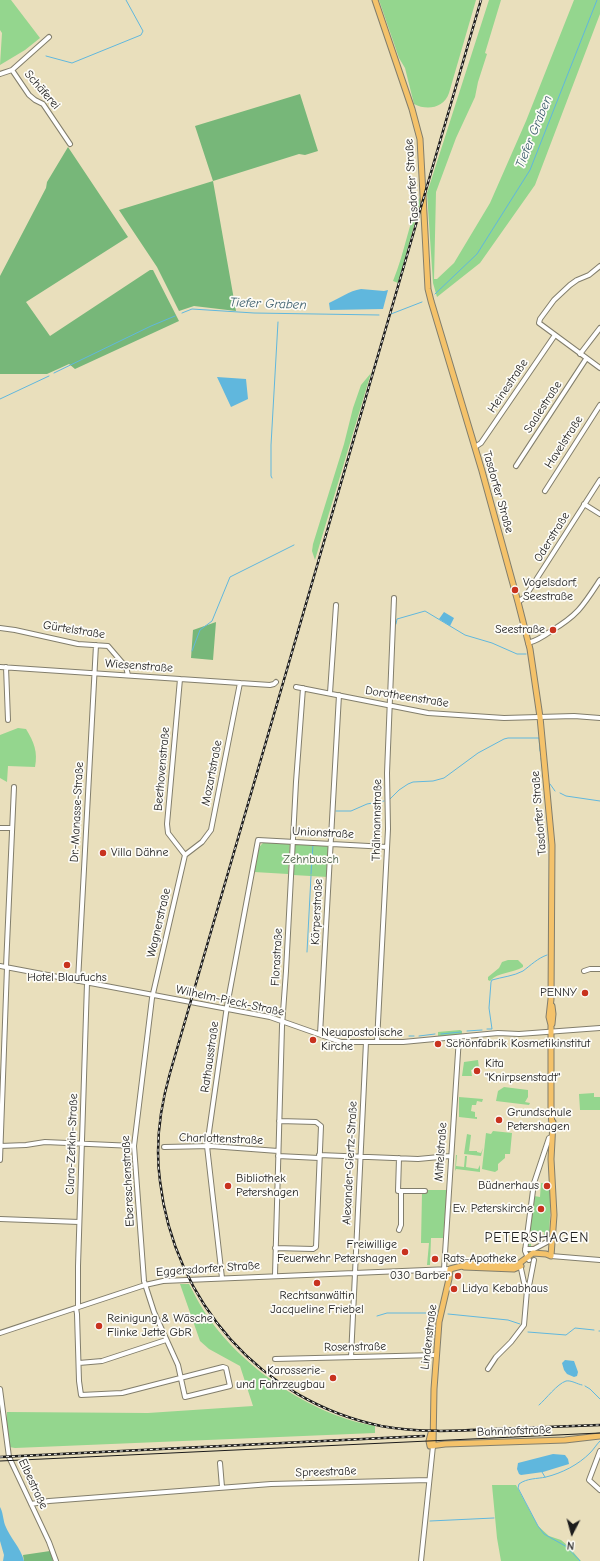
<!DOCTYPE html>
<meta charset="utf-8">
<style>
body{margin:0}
#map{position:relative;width:600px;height:1561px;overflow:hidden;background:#e9dfbc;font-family:"Comic Neue",sans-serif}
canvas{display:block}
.north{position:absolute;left:552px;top:1513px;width:40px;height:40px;-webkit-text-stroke:3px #fdfcf7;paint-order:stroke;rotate:186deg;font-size:11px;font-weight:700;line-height:16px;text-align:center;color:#1c1c1c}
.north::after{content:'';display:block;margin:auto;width:14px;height:18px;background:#1c1c1c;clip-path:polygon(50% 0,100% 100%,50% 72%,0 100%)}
</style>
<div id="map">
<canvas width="600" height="1561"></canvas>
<div class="north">N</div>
</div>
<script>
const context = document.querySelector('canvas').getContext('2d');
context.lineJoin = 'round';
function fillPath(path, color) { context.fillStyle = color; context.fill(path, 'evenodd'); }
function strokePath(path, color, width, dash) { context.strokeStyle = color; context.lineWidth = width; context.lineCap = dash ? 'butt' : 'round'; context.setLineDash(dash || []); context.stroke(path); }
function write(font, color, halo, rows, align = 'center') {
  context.font = font + ' "Comic Neue",sans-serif'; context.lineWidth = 3.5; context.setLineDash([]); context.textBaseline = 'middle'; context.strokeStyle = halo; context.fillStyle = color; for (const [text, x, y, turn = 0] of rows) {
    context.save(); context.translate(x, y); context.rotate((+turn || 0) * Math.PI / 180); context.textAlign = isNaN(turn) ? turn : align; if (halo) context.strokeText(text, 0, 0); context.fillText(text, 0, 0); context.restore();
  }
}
const green = new Path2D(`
 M0 0H11L40 38 25 50 0 65 2 33 0 30Z
 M379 0H476L449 93C444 108 427 111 414 104L405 68 399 58Z
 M489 0H501L485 53 487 54 478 82 475 97 456 138 436 192 434 279H437L454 263 490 203 526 121 574 0H600V14L535 185 480 263 437 297 433 283 427 193Z
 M422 192V197L398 283 393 281C405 252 409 221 422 192Z
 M371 373 315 560 312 551 313 544 344 444 353 408 361 385Z
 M18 728 26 729C34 742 38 752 35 767L8 766 7 782 0 778V735Z
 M267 840 290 842 288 874 254 872C255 860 255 847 267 840Z
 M294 843 329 844 328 877 293 875Z
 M508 960H518L523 965V967C513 973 498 972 490 981L488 980V977L499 968 502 962Z
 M460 1030 462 1031V1034L438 1037V1032Z
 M478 1060 479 1068 471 1070 472 1076H462L464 1062Z
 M504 1087 528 1090V1097L525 1102 530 1103 529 1105 496 1101 498 1091Z
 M594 1093V1097H600V1110H580L579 1094Z
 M459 1097 483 1099 482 1102 477 1101 476 1105H472L471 1111 475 1112V1117H477V1119L459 1117Z
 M493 1131 512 1133 510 1154H505V1158L498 1164V1170L495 1172 482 1169 486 1133 491 1134Z
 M467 1134 471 1135 469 1151H477V1152L481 1153 483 1148 481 1156 464 1154Z
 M456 1155H457L456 1166 464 1167 465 1156H467L466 1167 478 1169 480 1165V1172L456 1169 455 1171Z
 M541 1183 550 1184 551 1198 549 1235 541 1239 539 1237H544V1232H535V1237H538V1239L532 1240 531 1236H528V1244H531V1247L527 1248 534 1196 540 1197Z
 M426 1190H447L443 1238H431L430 1265H427L429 1243H421L422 1193Z
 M180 1284H189C194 1293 198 1302 204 1311 239 1366 311 1415 375 1426V1433L15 1448 9 1447 6 1424 7 1412 148 1413 253 1406 240 1366 209 1349 200 1341Z
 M492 1485H516L538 1526 549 1536 561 1540 567 1545 581 1561H501L497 1538Z`);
const forest = new Path2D(`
 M300 94 318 151 305 155 299 154 213 181 236 311 194 306 179 311 157 267 119 210 213 181 195 126Z
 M68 147 128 237 26 302 50 336 150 270H153L179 321 75 369 69 364 47 374H0V276L46 188 47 182Z
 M216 622 213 660 191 658 193 630Z
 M50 1551 53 1561H24L23 1555Z`);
const water = new Path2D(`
 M361 289 384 291 388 290 383 309 330 310 329 303C340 298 349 291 361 289Z
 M217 377 246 379 248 399 231 407Z
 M444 612 454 618 450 626 439 619Z
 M565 1360 574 1361 578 1372 577 1376 574 1377 567 1374 564 1370 562 1363Z
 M553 1454 565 1455 568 1459 569 1464 543 1472 521 1475 519 1474 517 1469 518 1463Z
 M0 1507C3 1512 3 1519 5 1525 10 1538 21 1548 24 1561H3L4 1555 0 1541Z`);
const stream = new Path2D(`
 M46 56 72 63 141 35 143 31 126 0
 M435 294 477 254 530 170 597 0
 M182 313 192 309 254 313 379 315
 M391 314 422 302
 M54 373 151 326 175 316
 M0 399 49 376
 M272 478 271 476V445L278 322
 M396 624 397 619 425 611 465 635 492 643 517 654H526
 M192 651 200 630 212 621 230 577 294 545
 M541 758 543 773
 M550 784 555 791
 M560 793 566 796 600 801
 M390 799 399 790 408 784 413 782 433 781 444 778 478 753 504 739 508 738H539L540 751
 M336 811H351L367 804 384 801
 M311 874 313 844
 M307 952 311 876
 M487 1029H492L489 1008 491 982 492 980C502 977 514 976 523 971 531 965 538 958 547 955
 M467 1031 482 1030
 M441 1034 461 1032
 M409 1036H414
 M419 1036 435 1034
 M448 1314 508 1320 520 1324
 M377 1316 387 1313H435
 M599 1331H600
 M528 1332 566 1335 575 1328 594 1330
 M585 1386 590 1389 600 1399
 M539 1405C546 1399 557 1384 566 1381 571 1380 577 1384 582 1385
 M542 1472 545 1477
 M430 1521 494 1518
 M580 1561 567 1547 544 1534 538 1526 518 1488 519 1484C527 1478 537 1479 546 1477 562 1473 578 1465 590 1453 594 1449 596 1445 600 1441`);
const minor = new Path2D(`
 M12 70 29 95 35 100 43 104 70 144
 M0 74 12 70 49 37
 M600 266 589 275 577 280 570 285 554 300 540 319 539 323 600 368
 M580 354 600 328
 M475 447 481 443 555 335
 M516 466 586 359
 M545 491 600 405
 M584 504 600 514
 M518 602 525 597 600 480
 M0 628 15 630 78 644 108 646 126 667 128 675
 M528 643C536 641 544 636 551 631 578 615 583 606 600 580
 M0 667 270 685 274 684 276 682
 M6 667 8 720
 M180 679 167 824 168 833 185 855
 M296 687 428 713 504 718 574 716 600 718
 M330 693 336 605
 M0 828H12
 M185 855 202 842 211 830 240 683
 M0 966 270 1017 341 1042H403L498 1033 519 1034 600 1028
 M6 967 14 787
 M584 971 590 969H600
 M78 981 96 645
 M320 1034 339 695
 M377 1042 388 829 387 773 394 598
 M0 1146 26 1145 45 1142 134 1146
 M164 1147 211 1146 278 1151
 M319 1155 418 1159 450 1156
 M278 1156 319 1158
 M0 1160 7 967
 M401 1191H425
 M0 1219 79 1222
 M399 1230 401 1225V1191H398L399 1158
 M275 1248 313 1249 316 1247 321 1126 316 1122 279 1121
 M525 1249H534L547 1242
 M551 1256 600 1260
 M529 1260 525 1251 534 1183 549 1138 552 1137
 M520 1264 525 1287 527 1290
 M444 1269 459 1037
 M275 1275 282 1026 286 971 296 782 303 688
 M222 1278 207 1146 227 1006 258 840 387 847
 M78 1307V1266L87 983
 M76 1308 77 1314 79 1381 81 1395 122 1393 223 1367 226 1368 230 1386 185 1397 178 1365 154 1312 144 1281 134 1146 152 998 185 855
 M0 1333 145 1285 163 1281 450 1269
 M351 1357 366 1042
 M275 1359 436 1355
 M79 1363 102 1361 166 1340
 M488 1369 496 1357 511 1342 524 1325 527 1290 529 1286 534 1260
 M0 1389 9 1457 49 1542 56 1561
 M600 1451 589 1480 600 1490
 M220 1463 222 1487
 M31 1504 49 1501 271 1484 429 1480
 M421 1561 433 1446`);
const major = new Path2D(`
 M375 0 412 109 420 139 428 289 431 301 482 471 518 602 530 649 540 717 552 845 551 999 549 1017 551 1025V1112L552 1125
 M552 1024 553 1014 552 1006
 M551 1256 554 1215 551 1159 553 1122
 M464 1267 514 1269 521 1266
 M431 1433 429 1441 430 1446 445 1444 565 1440 600 1436
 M433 1446 434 1389 439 1322 449 1279 450 1269 469 1264 517 1265 533 1253 546 1254 551 1256`);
const tram = new Path2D(`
 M0 1461 600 1433`);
const rail = new Path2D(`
 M481 0 170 1073C160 1108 155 1145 160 1181 174 1302 261 1401 381 1426 419 1433 456 1431 494 1429 529 1428 565 1426 600 1425
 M0 1457 424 1436`);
const markers = [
 [515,590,4,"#c8321e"],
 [553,630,4,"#c8321e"],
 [103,853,4,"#c8321e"],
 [67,965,4,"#c8321e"],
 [585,993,4,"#c8321e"],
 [313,1040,4,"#c8321e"],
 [438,1044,4,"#c8321e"],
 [477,1071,4,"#c8321e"],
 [499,1120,4,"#c8321e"],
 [228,1186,4,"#c8321e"],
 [547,1186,4,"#c8321e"],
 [541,1209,4,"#c8321e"],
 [405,1252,4,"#c8321e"],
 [435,1259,4,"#c8321e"],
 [458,1276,4,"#c8321e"],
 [317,1283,4,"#c8321e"],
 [454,1289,4,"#c8321e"],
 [99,1326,4,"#c8321e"],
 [333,1378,4,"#c8321e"]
];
const streetNames = [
 ["Schäferei",42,90,49],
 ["Tasdorfer Straße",412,181,-94],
 ["Heinestraße",508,386,-56],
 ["Saalestraße",543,407,-57],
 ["Havelstraße",564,442,-57],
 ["Tasdorfer Straße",498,492,74],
 ["Oderstraße",552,537,-58],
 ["Gürtelstraße",74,630,9],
 ["Wiesenstraße",139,666,4],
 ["Dorotheenstraße",407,697,9],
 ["Beethovenstraße",162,769,-85],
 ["Mozartstraße",212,773,-79],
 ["Dr.-Manasse-Straße",77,812,-87],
 ["Tasdorfer Straße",539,813,-95],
 ["Thälmannstraße",377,820,-89],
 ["Unionstraße",323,833,3],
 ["Körperstraße",317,912,-87],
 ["Wagnerstraße",159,923,-77],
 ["Florastraße",277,957,-87],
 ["Wilhelm-Pieck-Straße",230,1001,12],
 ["Rathausstraße",210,1057,-82],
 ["Charlottenstraße",221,1139,2],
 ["Clara-Zetkin-Straße",72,1144,-88],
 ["Mittelstraße",441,1152,-86],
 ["Alexander-Giertz-Straße",350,1163,-87],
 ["Ebereschenstraße",128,1181,-93],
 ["Eggersdorfer Straße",208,1269,-4],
 ["Lindenstraße",429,1337,-83],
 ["Rosenstraße",355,1347,-1],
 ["Bahnhofstraße",514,1431,-2],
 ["Spreestraße",326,1472,-2],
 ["Elbestraße",33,1484,65]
];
const poiNames = [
 ["Vogelsdorf,",523,583],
 ["Seestraße",523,597],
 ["Seestraße",545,630,"right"],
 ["Villa Dähne",111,853],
 ["Hotel Blaufuchs",67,978,"center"],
 ["PENNY",577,993,"right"],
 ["Neuapostolische",321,1033],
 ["Kirche",321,1047],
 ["Schönfabrik Kosmetikinstitut",446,1044],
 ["Kita",485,1064],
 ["\"Knirpsenstadt\"",485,1078],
 ["Grundschule",507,1113],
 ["Petershagen",507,1127],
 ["Bibliothek",236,1179],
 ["Petershagen",236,1193],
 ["Büdnerhaus",539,1186,"right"],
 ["Ev. Peterskirche",533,1209,"right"],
 ["Freiwillige",397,1245,"right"],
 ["Feuerwehr Petershagen",397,1259,"right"],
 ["Rats-Apotheke",443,1259],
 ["030 Barber",450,1276,"right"],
 ["Lidya Kebabhaus",462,1289],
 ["Rechtsanwältin",317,1296,"center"],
 ["Jacqueline Friebel",317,1310,"center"],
 ["Reinigung & Wäsche",107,1319],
 ["Flinke Jette GbR",107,1333],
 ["Karosserie-",325,1371,"right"],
 ["und Fahrzeugbau",325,1385,"right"]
];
const parkNames = [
 ["Zehnbusch",311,860]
];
const waterNames = [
 ["Tiefer Graben",534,132,-68],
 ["Tiefer Graben",268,304,2]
];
const quarterNames = [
 ["PETERSHAGEN",537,1238]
];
fillPath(green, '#94d68e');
fillPath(forest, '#77b779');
fillPath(water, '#60b7dd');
strokePath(stream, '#60b7dd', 1);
strokePath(minor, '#827e6c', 6);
strokePath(major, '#827e6c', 7);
strokePath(minor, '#fff', 4);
strokePath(major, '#f4c26a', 5);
strokePath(tram, '#1c1c1c', 1);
strokePath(rail, '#1c1c1c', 2.5);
strokePath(rail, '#fdfcf7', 1, [3]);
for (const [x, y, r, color] of markers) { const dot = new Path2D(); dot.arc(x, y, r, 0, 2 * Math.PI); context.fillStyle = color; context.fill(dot); strokePath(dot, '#fdfcf7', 1.5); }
write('12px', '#1c1c1c', '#fdfcf7', streetNames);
write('12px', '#1c1c1c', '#fdfcf7', poiNames, 'left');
write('12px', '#465d44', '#fdfcf7', parkNames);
write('italic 13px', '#375a69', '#fdfcf7', waterNames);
context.letterSpacing = '1px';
write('14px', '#1c1c1c', '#fdfcf7', quarterNames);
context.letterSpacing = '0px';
</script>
